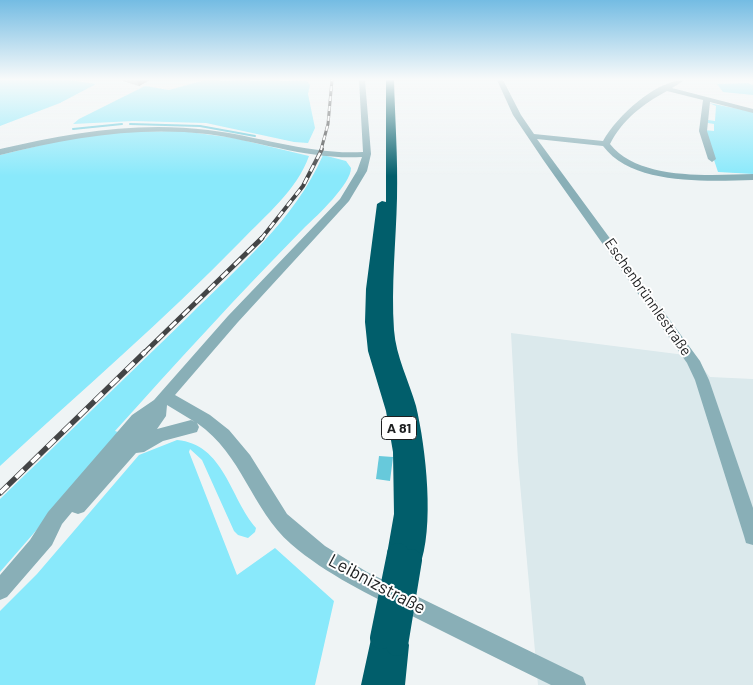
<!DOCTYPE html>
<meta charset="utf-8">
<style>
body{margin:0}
canvas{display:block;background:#eff4f5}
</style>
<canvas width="753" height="685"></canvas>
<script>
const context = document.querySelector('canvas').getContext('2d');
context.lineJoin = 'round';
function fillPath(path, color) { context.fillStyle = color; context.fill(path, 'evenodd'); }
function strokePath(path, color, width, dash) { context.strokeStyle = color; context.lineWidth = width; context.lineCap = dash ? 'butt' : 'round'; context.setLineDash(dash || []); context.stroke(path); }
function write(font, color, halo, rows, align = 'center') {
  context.font = font + ' Barlow,sans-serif'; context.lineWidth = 4; context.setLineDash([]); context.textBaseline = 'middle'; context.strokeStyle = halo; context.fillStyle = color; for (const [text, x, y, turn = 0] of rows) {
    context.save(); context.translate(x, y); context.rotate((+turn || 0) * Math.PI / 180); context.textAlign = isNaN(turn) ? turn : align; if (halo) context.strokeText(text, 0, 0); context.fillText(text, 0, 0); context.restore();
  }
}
const built = new Path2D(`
 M511 333 693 356 710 377 753 379V685H538L518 461Z`);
const green = new Path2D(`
 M0 80H70L96 84 60 103 0 126Z
 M205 80 307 81 310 85 308 94 315 128 308 143 294 142 206 123 133 121 73 124 79 119 145 86 169 90Z
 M748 83 753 85V95L723 92 717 84Z
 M709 103 753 112V174L718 172 704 130 714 131V124L708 123V120L715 121 716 106Z
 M182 131 234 138 309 156C297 190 266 215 241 241 164 320 81 391 0 466V155L71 138 120 132Z
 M323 155 346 161 351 168C351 184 317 216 305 227 240 293 177 362 115 431L121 433 0 572V499C63 438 125 378 188 317 237 268 295 220 323 155Z
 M177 440C224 444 230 498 256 528L255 532 248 538 238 535 234 531 202 460 190 449 189 452 237 575 275 548 334 601 315 685H0V611L37 574 139 455Z`);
const water = new Path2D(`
 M379 456 393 457 390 481 376 479Z`);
const stream = new Path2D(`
 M130 124 200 126 255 136
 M73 129 122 124`);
const minor = new Path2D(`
 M359 80H365L371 154 367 171 349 201 238 322 175 395 210 415 229 430 250 455 287 514 325 546 367 572 583 677 586 685H551C504 662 458 639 412 616 370 595 327 575 291 544 251 509 243 455 197 423L199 427 197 432 163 441 144 452 136 453 84 512 78 514 72 512 62 524 52 545 7 597 0 600V575L30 540 48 512 132 415 154 400 228 316 340 199 357 171 362 157C309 160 259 141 207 134 137 126 68 138 0 155V149C68 133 138 121 208 130 259 136 310 155 363 152ZM167 405 195 422 191 420 157 429 166 416Z
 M497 80H503L521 115 534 134 603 141C617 116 656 80 685 80L672 88 753 109V113L710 102 707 131 716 159 712 162 708 159 699 131 703 100 667 91C643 104 623 119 610 144 639 181 711 175 753 174V180C708 181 633 186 603 146L537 139 700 361 709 380 753 508V545L746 543 744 536 695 380 687 363 544 161 513 115Z`);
const highway = new Path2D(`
 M386 80H394C395 119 398 158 397 198 396 242 391 286 394 330 396 357 409 381 416 406 426 448 435 528 419 568L411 571 403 568 402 563 398 565 390 562 387 554 394 514 393 452 386 411 368 351 365 322 366 289 377 204 382 201 386 202Z
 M381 626 389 630 392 635 397 633 405 637 409 645 405 685H361L373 630Z`);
const railFar3 = new Path2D(`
 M321 150 328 124 332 80`);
const railFar2 = new Path2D(`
 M261 239 303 186 322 149`);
const railFar1 = new Path2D(`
 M144 353 262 238`);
const rail = new Path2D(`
 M0 493 145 352`);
const highwayBridge = new Path2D(`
 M381 638 398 554
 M397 645 411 560`);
const wall = new Path2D(`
 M119 80H150L139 86Z`);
const shadedWall = new Path2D(`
 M137 80H150L139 86Z`);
const shields = [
 [399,428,35]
];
const shieldNames = [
 ["A 81",399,428]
];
const streetNames = [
 ["Eschenbrünnlestraße",648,297,55]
];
const nearStreetnames = [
 ["Leibnizstraße",377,584,28]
];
fillPath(built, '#dbe9ec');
fillPath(green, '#89e9fb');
fillPath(water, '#67c9db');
strokePath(stream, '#67c9db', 2);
fillPath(minor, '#89afb7');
fillPath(highway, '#015e6b');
strokePath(railFar3, '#434546', 3);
strokePath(railFar2, '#434546', 4);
strokePath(railFar1, '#434546', 5);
strokePath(rail, '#434546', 5.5);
strokePath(railFar3, '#fff', 2, [5]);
strokePath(railFar2, '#fff', 2.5, [7]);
strokePath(railFar1, '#fff', 3, [9]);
strokePath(rail, '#fff', 4, [11]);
strokePath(highwayBridge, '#015e6b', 22);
fillPath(wall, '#a3a8a9');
fillPath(shadedWall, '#848889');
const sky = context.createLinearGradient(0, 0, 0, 176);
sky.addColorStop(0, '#74bce3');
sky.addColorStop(0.45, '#f8fafa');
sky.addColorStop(1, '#f8fafa00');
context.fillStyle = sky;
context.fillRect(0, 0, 753, 176);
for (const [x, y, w] of shields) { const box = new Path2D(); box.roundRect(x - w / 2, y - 11.5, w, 23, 4); context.fillStyle = '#fff'; context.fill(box); strokePath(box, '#1d1f20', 1); }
write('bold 14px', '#1d1f20', null, shieldNames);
write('15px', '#1d1f20', '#fff', streetNames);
write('18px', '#1d1f20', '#fff', nearStreetnames);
</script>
